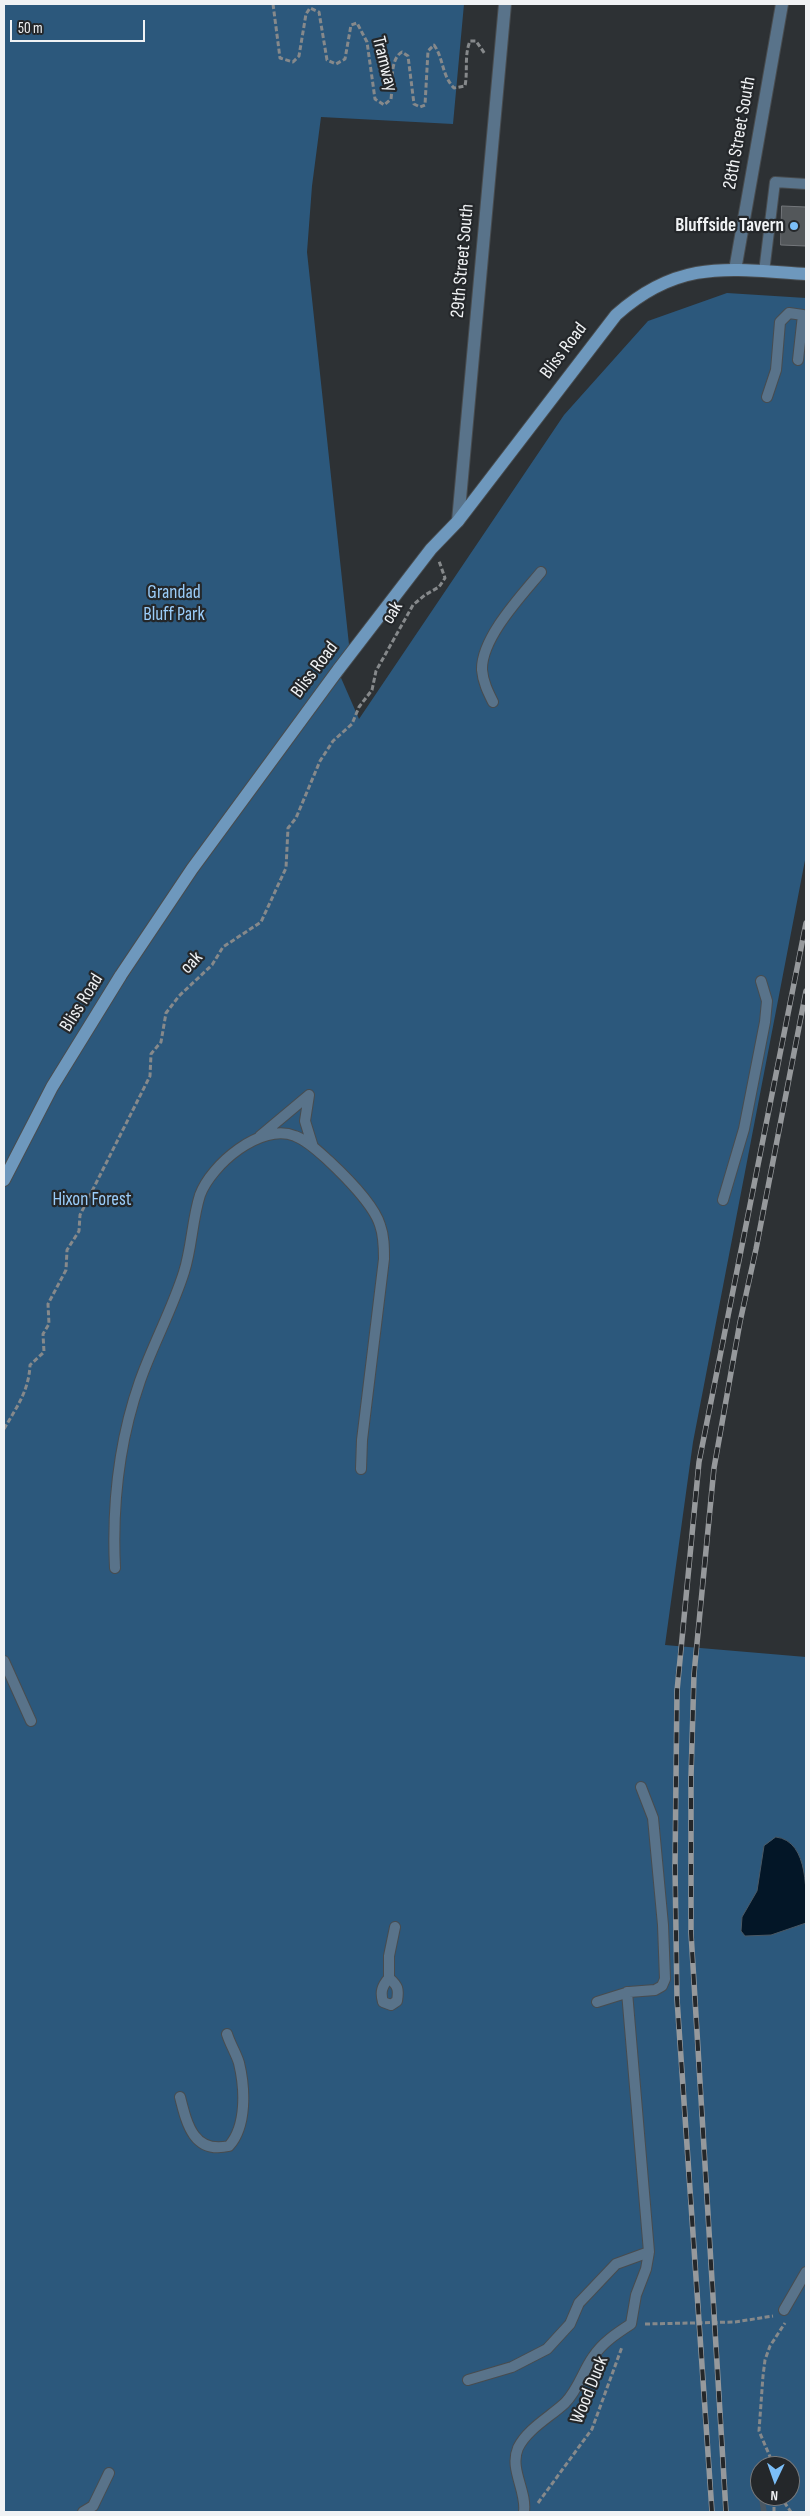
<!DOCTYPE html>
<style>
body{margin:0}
#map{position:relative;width:810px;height:2516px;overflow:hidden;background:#2d3134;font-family:"Sofia Sans Condensed",sans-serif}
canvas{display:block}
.frame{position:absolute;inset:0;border:5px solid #f0f2f4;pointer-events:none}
.north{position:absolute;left:750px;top:2456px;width:50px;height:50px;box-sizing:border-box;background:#24272a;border:1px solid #76787b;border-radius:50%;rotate:183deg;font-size:14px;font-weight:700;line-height:20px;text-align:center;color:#f0f2f4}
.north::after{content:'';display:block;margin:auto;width:18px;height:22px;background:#7bbef8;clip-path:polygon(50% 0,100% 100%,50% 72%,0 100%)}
.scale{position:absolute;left:10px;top:20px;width:135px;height:22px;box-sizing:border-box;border:2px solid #f0f2f4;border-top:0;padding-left:6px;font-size:15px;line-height:18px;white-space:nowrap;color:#f0f2f4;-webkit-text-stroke:4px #24272a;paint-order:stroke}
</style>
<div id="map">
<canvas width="810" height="2516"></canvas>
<div class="frame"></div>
<div class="north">N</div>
<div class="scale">50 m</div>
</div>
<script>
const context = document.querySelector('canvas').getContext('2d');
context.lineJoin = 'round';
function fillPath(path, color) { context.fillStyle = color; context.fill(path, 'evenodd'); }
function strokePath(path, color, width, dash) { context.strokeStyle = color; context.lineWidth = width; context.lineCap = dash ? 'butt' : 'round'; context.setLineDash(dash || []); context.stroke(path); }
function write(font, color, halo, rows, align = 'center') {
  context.font = font + ' "Sofia Sans Condensed",sans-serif'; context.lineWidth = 4.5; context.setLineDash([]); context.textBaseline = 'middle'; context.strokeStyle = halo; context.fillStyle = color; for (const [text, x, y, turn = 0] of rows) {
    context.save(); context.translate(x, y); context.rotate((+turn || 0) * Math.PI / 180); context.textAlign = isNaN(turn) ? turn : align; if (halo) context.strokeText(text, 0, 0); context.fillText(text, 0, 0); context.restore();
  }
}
const green = new Path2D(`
 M4 4H464L453 124 321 117 312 186 307 252 350 654 338 671 359 719 564 415 648 321 727 293 806 298V855L693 1442 665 1645 806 1657V2512H4ZM760 2466H790V2496H760Z`);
const water = new Path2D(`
 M776 1837C810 1841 806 1895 806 1923L771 1935 745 1936 741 1931 742 1917 757 1891 764 1846Z`);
const stream = new Path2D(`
 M762 2500 764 2512`);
const building = new Path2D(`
 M782 206 806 207V246L781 245Z`);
const path = new Path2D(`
 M273 4 280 58 293 62 299 56 306 14 310 8 319 12 327 60 336 64 345 59 351 25 357 23 367 42 375 99 384 105 391 99C393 86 389 59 402 52L408 56 414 104 420 107 425 105 428 51 434 45C444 59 441 74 454 88L465 86C468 71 464 56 470 41H476L485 54
 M4 1429C16 1408 29 1391 30 1365L44 1352 43 1334 49 1324 48 1304 66 1270 67 1250 79 1231 80 1215 150 1076 151 1054 161 1042 166 1013 179 996 212 965 223 947 261 922 286 868 288 828 296 818 320 761 333 741 352 724 359 707 372 690 376 671 413 605 425 595 439 587 445 578 439 561
 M645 2324 735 2322 773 2316
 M774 2466 759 2431 763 2376 765 2360 770 2346 785 2323
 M780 2496 791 2512
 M538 2503 592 2429 622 2347
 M774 2512V2496`);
const lane = new Path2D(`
 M764 272 775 182 806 184
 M767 397 776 370 780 322 789 313 803 315 798 360
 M493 702C488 692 483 682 482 670 481 638 522 595 541 572
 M309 1095 305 1121 313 1147
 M260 1136 309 1095
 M723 1200 744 1129 765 1022 767 1001 761 981
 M115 1568C112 1505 119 1441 140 1381 153 1344 172 1310 184 1272 192 1247 192 1220 200 1195 211 1165 261 1122 295 1136 308 1141 319 1152 329 1161 344 1175 374 1205 380 1225 384 1236 384 1247 384 1259L362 1440 361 1469
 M4 1661 31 1721
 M389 1978C398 1986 399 1989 397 2001L391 2005 383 2002C380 1992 382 1986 389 1978V1956L395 1927
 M597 2002 629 1992 655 1990 662 1986 665 1979 663 1925 653 1818 641 1787
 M180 2097C187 2125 194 2154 229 2146 247 2126 245 2088 239 2063 236 2053 230 2044 227 2034
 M784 2310 806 2272
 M468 2380 512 2367 547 2349 570 2324 579 2303 616 2264 649 2252
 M83 2512 93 2506 109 2473
 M524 2512C527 2491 509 2469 518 2448 527 2429 550 2417 565 2403 578 2390 583 2371 593 2357 602 2343 617 2333 631 2324L636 2295 646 2269 649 2252 627 1992`);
const street = new Path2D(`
 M735 270 782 4
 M458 521 505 4`);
const secondary = new Path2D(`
 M4 1180 52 1087 121 975 192 869 338 670 431 549 458 521 616 315C679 259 728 269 806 274`);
const rail = new Path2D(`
 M712 2512 677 1999 675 1866 677 1691 699 1462 806 923
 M726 2512 691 1933V1777L694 1674 714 1468 740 1322 756 1249 806 991`);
const markers = [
 [794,226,5,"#7bbef8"]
];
const streetNames = [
 ["Tramway",384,64,76],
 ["28th Street South",740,133,-80],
 ["29th Street South",463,261,-85],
 ["Bliss Road",564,351,-53],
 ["oak",393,613,-59],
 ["Bliss Road",315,670,-53],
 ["oak",192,963,-47],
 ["Bliss Road",82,1003,-58],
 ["Wood Duck",590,2390,-68]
];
const poiNames = [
 ["Bluffside Tavern",784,226]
];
const parkNames = [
 ["Grandad",174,593],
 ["Bluff Park",174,615],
 ["Hixon Forest",92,1200]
];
fillPath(green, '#2c587c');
fillPath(water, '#031627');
strokePath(water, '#4a5864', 1);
strokePath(stream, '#4a5864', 5.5);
fillPath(building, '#53575a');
strokePath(building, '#74777b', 1);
strokePath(lane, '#484c4f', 12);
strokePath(street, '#484c4f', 14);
strokePath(secondary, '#484c4f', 14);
strokePath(path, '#86898b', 3, [5, 2.5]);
strokePath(lane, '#59738a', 10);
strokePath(street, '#59738a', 12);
strokePath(secondary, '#6e98bd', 12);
strokePath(rail, '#96999c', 5.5);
strokePath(rail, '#24272a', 4, [11]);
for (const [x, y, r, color] of markers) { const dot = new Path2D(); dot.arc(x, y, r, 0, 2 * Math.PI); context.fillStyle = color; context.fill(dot); strokePath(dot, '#24272a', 2); }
write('19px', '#f0f2f4', '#24272a', streetNames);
write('bold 19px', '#f0f2f4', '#24272a', poiNames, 'right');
write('19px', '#9bcdfa', '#24272a', parkNames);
</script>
